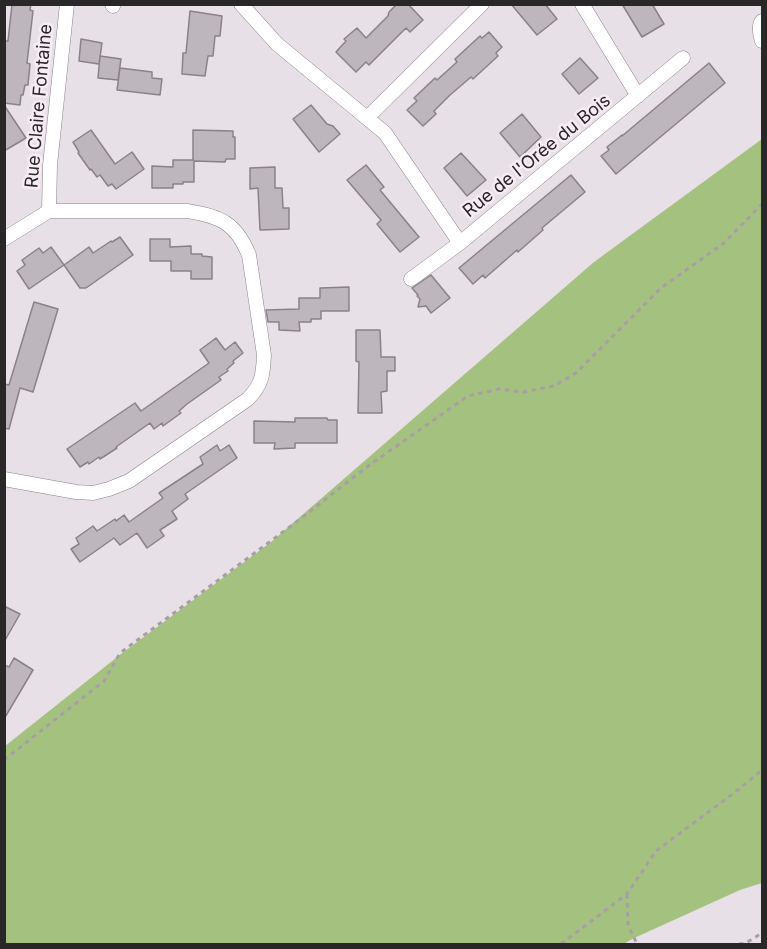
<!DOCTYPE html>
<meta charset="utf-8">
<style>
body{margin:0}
#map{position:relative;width:767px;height:949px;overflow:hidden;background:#e8e0e7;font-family:Inter,sans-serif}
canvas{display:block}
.frame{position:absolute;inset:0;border:6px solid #2a2729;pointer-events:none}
</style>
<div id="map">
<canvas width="767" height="949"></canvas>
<div class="frame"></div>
</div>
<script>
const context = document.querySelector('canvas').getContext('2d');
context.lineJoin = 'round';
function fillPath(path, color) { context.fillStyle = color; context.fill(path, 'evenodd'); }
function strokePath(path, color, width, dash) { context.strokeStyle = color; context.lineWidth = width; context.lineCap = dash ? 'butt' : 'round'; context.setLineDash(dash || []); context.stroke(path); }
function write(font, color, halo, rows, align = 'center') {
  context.font = font + ' Inter,sans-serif'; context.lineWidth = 5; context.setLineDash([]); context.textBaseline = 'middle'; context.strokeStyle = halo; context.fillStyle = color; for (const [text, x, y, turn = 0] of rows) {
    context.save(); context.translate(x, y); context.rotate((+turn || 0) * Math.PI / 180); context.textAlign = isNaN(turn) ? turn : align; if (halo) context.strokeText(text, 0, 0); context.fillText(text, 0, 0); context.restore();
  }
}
const forest = new Path2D(`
 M762 139V883L740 890 632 939 624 944H5V746L121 654 271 542 594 262Z`);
const building = new Path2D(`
 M12 4H31L30 10 33 11 27 63 30 64 28 85H25L23 95H21L20 105 4 103V53L5 41H8Z
 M397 4H408L423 20 410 32 406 28 369 65 366 62 356 72 336 52 346 41 344 39 357 28 366 38 388 16 389 12Z
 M511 4H545L557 19 537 35Z
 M622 4H652L664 24 642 37Z
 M190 11 222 16 220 36H215L213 56H208L205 76 182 74 183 53H186Z
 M489 32 502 47 496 53 498 56 473 79 471 77 450 95 434 111 436 114 423 126 407 110 417 101 414 98 435 78 437 80 457 62 455 59 480 36 482 38Z
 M81 39 102 43 99 64 79 61Z
 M100 56 121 59 118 80 98 78Z
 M580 58 598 78 579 94 562 74Z
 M709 63 725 83 616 174 601 156 609 150 607 147 622 135V136Z
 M120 68 152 72V78L162 79 160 95 117 90Z
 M4 105 26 138 4 151Z
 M311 105 327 124 333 126 340 134 319 152 293 119Z
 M522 114 541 137 520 157 500 133Z
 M91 130 115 164 132 152 144 169 116 189 112 184 108 186 100 175 97 177 91 169 90 170 78 153 79 152 73 142Z
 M193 130 233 131V137H235V159H226L225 162 194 161V182H183V184H173V188H152V166L173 167V160H193Z
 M461 153 486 180 467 196 444 168Z
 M366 165 384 187 380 190 419 237 400 252 377 224 381 220 347 180Z
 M275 167V188H282L283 208H289V229L260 230 258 188 250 189V168Z
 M571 175 585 192 542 228 543 230 518 252 517 250 485 278 483 275 473 284 459 268Z
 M120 237 133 255 86 288H80L64 265 89 247 93 253 111 241 112 242Z
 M150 239H170V247L191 246V254H202V256L212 257V279H191V271H171V261H150Z
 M51 247 64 265 29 289 17 271 25 265 22 260 39 248 43 253Z
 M431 275 450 298 431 313 426 306 418 307 420 299 417 296 418 295 412 288Z
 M349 287V311H321V319H311V322H299L300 331 279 330V322H268L266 310 299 309V298H320V288Z
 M34 302 58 309 33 392 20 388 9 429 4 428V384L9 385Z
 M356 330H380L381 357H395V371H387V391L381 392 382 413H358L359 362 356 361Z
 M216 338 225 350 235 342 243 353 233 361 234 363 227 369 228 371 219 377 221 380 187 404 179 411 181 413 163 426 162 423 154 429 150 423 116 447 117 448 100 459 99 457 89 464 88 462 80 467 67 449 135 403 141 411 209 363 200 350Z
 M295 418H327L328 420H337V443H295V448L274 449 275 443H254V421L295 422Z
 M217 445 220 451 229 445 237 458 185 494 188 499 172 511 177 519 160 530 164 536 147 548 137 533 120 545 114 538 80 562 71 549 79 544 76 538 93 526 97 531 115 519 116 521 124 515 129 522 163 498 159 493 203 464 200 457Z
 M4 606 20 614 4 642Z
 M14 658 33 670 4 719V665L9 667Z`);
const path = new Path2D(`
 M4 760 104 681 120 653 299 520 368 466 468 396 499 389 523 392 554 386 576 373 661 288 724 243 762 204
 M627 894 628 925 637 944
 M561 944 627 894 656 851 734 793 762 770
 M739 944 746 943 762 933`);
const minor = new Path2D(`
 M112 4 113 6
 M241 4 277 44 385 133 460 243 411 279
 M582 4 638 96
 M762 21C758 27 760 35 762 41
 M367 118 482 4
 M49 211 50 165 67 4
 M4 239 49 211H187C220 216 236 223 249 255L264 355C263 376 262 384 248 399L129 481 109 489 93 493 76 492 4 479
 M460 243 683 58`);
const streetNames = [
 ["Rue Claire Fontaine",39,106,-85],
 ["Rue de l'Orée du Bois",537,156,-39]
];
fillPath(forest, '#a5c17f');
fillPath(building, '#beb6bd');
strokePath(building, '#898287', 1.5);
strokePath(minor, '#888187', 15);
strokePath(path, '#a6a0a5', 3, [4.5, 4.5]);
strokePath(minor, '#fff', 14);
write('18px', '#2a2729', '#f6edf4', streetNames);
</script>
